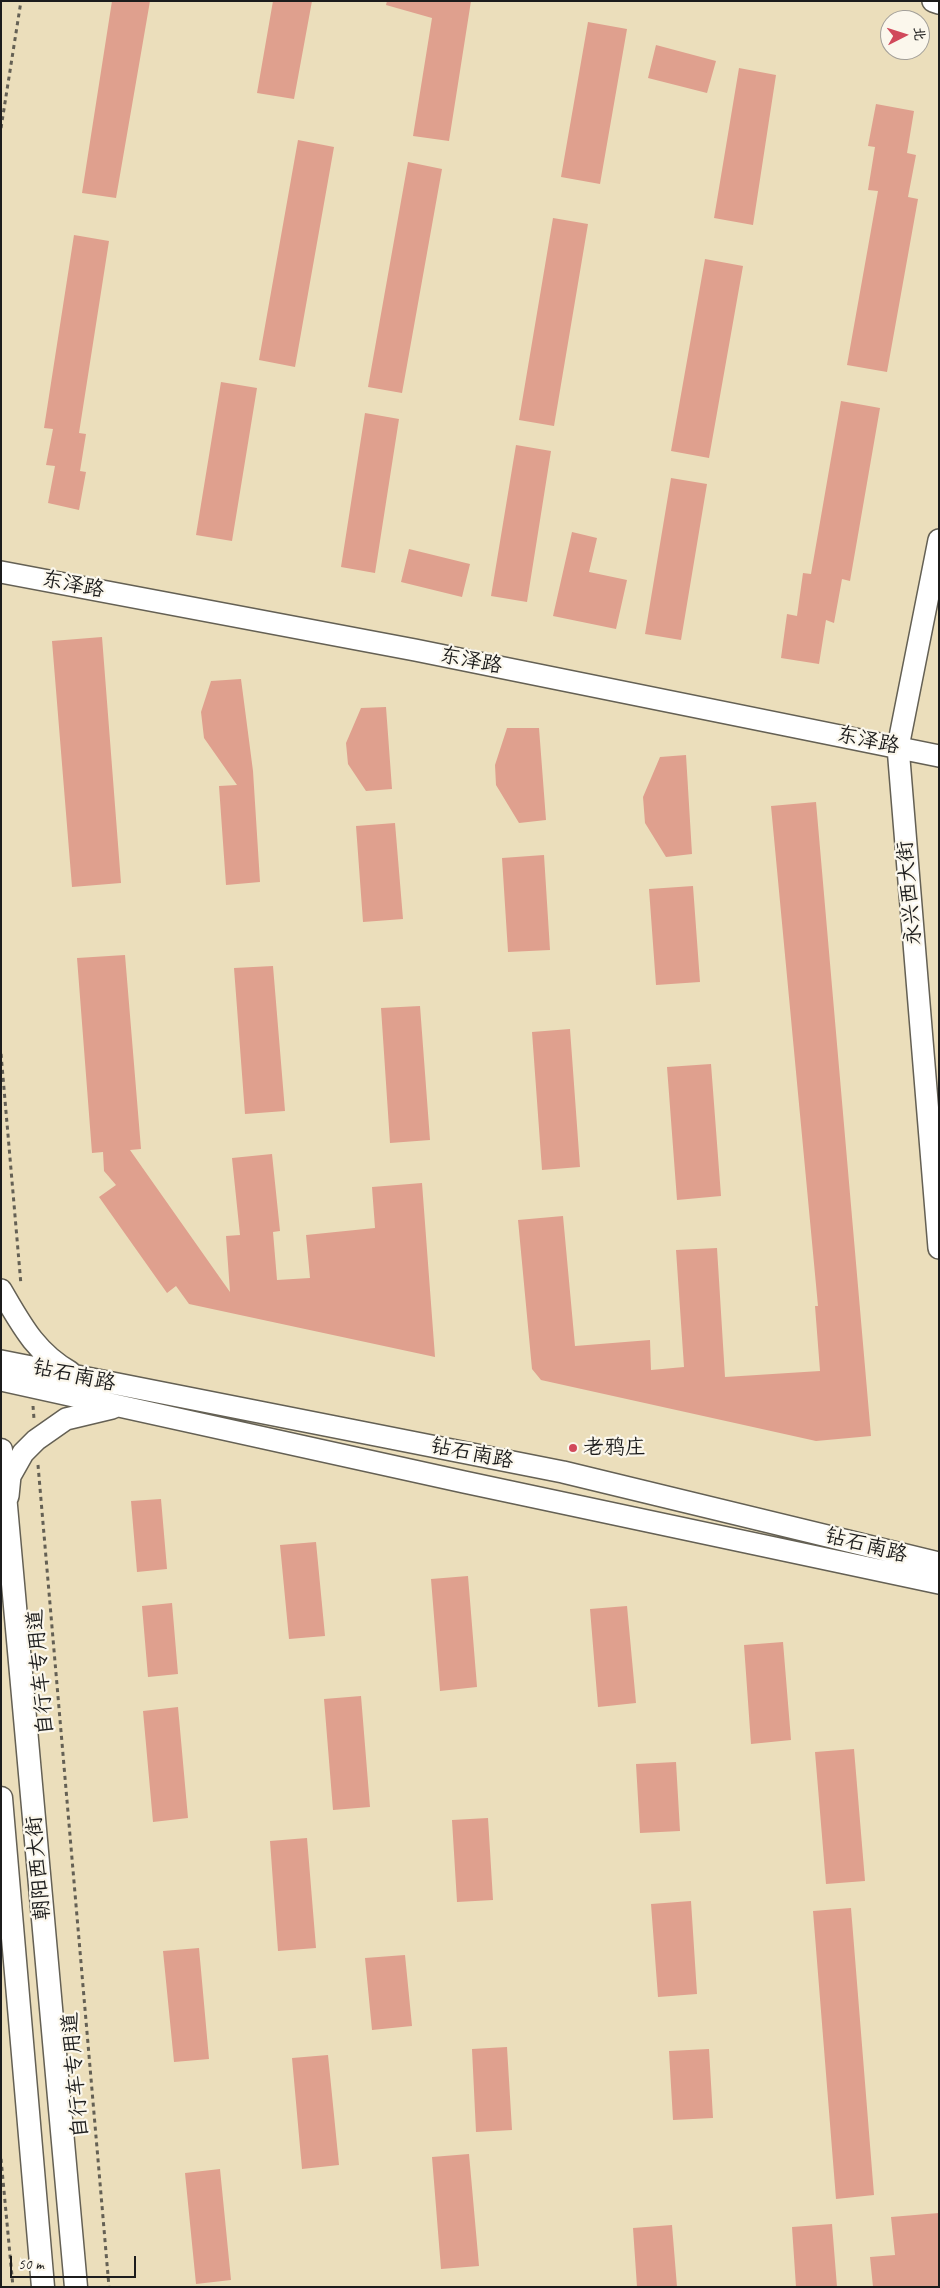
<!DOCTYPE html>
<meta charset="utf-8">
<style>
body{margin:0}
#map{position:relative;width:940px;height:2288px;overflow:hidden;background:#ebdebb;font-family:Caveat,"LXGW WenKai TC",sans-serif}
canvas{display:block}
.frame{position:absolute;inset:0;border:2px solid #1c1c1c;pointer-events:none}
.north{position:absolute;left:880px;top:10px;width:50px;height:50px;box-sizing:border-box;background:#fbf7ec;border:1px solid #a29f99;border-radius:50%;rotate:85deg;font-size:14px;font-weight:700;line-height:20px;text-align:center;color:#1c1c1c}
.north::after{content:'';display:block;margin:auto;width:18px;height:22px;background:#d1495b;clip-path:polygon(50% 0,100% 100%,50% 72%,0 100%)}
.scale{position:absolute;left:10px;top:2256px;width:126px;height:22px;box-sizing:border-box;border:2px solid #1c1c1c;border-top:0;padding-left:6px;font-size:15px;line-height:18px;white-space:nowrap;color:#1c1c1c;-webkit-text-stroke:4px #fbf7ec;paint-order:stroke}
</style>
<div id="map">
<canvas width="940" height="2288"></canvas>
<div class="frame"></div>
<div class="north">北</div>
<div class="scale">50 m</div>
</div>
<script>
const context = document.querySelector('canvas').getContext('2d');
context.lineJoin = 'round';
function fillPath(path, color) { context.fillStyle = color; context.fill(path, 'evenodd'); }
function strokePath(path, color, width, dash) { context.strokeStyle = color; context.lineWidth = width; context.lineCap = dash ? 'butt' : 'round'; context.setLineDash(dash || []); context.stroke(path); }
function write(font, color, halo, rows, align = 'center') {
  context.font = font + ' Caveat,"LXGW WenKai TC",sans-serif'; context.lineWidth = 4.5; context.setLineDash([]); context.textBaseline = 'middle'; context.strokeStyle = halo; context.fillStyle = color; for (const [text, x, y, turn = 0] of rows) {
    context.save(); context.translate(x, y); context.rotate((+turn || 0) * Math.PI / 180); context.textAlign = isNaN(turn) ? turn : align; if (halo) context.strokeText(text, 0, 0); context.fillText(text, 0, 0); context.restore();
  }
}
const building = new Path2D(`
 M112 1H150L116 198 82 193Z
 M273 1H312L294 99 257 93Z
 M387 1H471L449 141 413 136 432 18 386 5Z
 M588 22 627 29 600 184 561 177Z
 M656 45 716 61 707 93 648 78Z
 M739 68 776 75 753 225 714 218Z
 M876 104 914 111 907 153 916 155 908 197 918 199 887 372 847 365 878 191 868 190 875 147 868 146Z
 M298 140 334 147 295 367 259 360Z
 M408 162 442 169 402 393 368 387Z
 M553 218 588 224 554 426 519 420Z
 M74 235 109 241 79 433 86 434 80 471 86 472 79 510 48 503 55 466 46 465 53 429 44 428Z
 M705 259 743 266 709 458 671 451Z
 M221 382 257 388 232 541 196 535Z
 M841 401 880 408 850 581 842 579 834 623 826 620 819 664 781 658 787 614 797 616 803 573 811 574Z
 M365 413 399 419 375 573 341 567Z
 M516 445 551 451 527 602 491 596Z
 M671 478 707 484 681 640 645 634Z
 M572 532 597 538 589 572 627 580 616 629 553 616Z
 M409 549 470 564 462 597 401 582Z
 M102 637 121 883 72 887 52 641Z
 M241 679 253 771 260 882 226 885 219 786 237 785 204 738 201 712 211 681Z
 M386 707 392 789 366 791 348 764 346 743 361 708Z
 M507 728H539L546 820 519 823 496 785 495 765Z
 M686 755 692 854 666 857 645 823 643 797 660 757Z
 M816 802 871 1436 816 1441 541 1380 532 1369 518 1220 563 1216 575 1346 650 1340 651 1370 684 1367 676 1250 717 1248 725 1377 820 1371 815 1306H818L771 806Z
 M395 823 403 919 363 922 356 826Z
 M544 855 550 950 508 952 502 858Z
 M693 886 700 982 656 985 649 889Z
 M125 955 141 1149 130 1150 230 1292 226 1236 240 1235 232 1158 272 1154 280 1231 273 1232 277 1280 310 1278 306 1235 375 1228 372 1187 422 1183 435 1357 189 1304 176 1286 167 1293 99 1197 116 1185 104 1171 103 1152 92 1153 77 958Z
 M273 966 285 1111 245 1114 234 968Z
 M420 1006 430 1140 390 1143 381 1008Z
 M570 1029 580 1167 542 1170 532 1032Z
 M711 1064 721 1196 677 1200 667 1067Z
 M161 1499 167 1569 137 1572 131 1501Z
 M316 1542 325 1636 289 1639 280 1545Z
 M468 1576 477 1687 440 1691 431 1579Z
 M172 1603 178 1674 148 1677 142 1606Z
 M627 1606 636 1703 598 1707 590 1609Z
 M783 1642 791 1740 751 1744 744 1645Z
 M361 1696 370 1807 333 1810 324 1699Z
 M178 1707 188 1818 153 1822 143 1711Z
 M854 1749 865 1881 826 1884 815 1752Z
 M676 1762 680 1831 640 1833 636 1764Z
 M488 1818 493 1900 457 1902 452 1820Z
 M307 1838 316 1948 278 1951 270 1841Z
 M691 1901 697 1994 658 1997 651 1904Z
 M851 1908 874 2195 836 2199 813 1911Z
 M199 1948 209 2059 174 2062 163 1951Z
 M405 1955 412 2026 372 2030 365 1958Z
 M507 2047 512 2130 476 2132 472 2049Z
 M709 2049 713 2118 673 2120 669 2051Z
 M328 2055 339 2165 302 2169 292 2058Z
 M469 2154 479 2266 441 2269 432 2157Z
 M220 2169 231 2280 196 2284 185 2173Z
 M939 2213V2287H873L870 2257 895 2255 891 2217Z
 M832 2224 837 2287H796L792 2227Z
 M672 2225 677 2287H637L633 2228Z`);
const path = new Path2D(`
 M1 128 21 1
 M1 1054 21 1285
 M33 1406 34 1419
 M38 1465 109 2287
 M1 2159 13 2287`);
const secondary = new Path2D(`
 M933 1 939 3
 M939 540 898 747 939 1248
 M1 572 415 650 939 756
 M1 1290C21 1324 35 1352 70 1372
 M1 1361 563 1472 939 1563
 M1 1380 464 1482 939 1583
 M8 1496 10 1476 23 1453 36 1440 66 1419 112 1408`);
const primary = new Path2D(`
 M1 1450 76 2287
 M1 1798 43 2287`);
const markers = [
 [573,1448,5,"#d1495b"]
];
const streetNames = [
 ["东泽路",73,585,11],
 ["东泽路",471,661,11],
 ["东泽路",868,741,12],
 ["永兴西大街",910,893,-95],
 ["钻石南路",74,1376,12],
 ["钻石南路",472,1454,11],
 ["钻石南路",866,1546,14],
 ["自行车专用道",41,1672,-95],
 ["朝阳西大街",39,1868,-95],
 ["自行车专用道",76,2075,-95]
];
const poiNames = [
 ["老鸦庄",583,1448]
];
fillPath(building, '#dfa08e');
strokePath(secondary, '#646054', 24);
strokePath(primary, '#646054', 25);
strokePath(path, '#646054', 3, [4, 4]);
strokePath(secondary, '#fff', 21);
strokePath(primary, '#fff', 22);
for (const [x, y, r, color] of markers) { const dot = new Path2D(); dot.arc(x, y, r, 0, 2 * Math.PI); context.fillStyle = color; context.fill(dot); strokePath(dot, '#fbf7ec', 2); }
write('21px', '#1c1c1c', '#fbf7ec', streetNames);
write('21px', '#1c1c1c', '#fbf7ec', poiNames, 'left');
</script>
